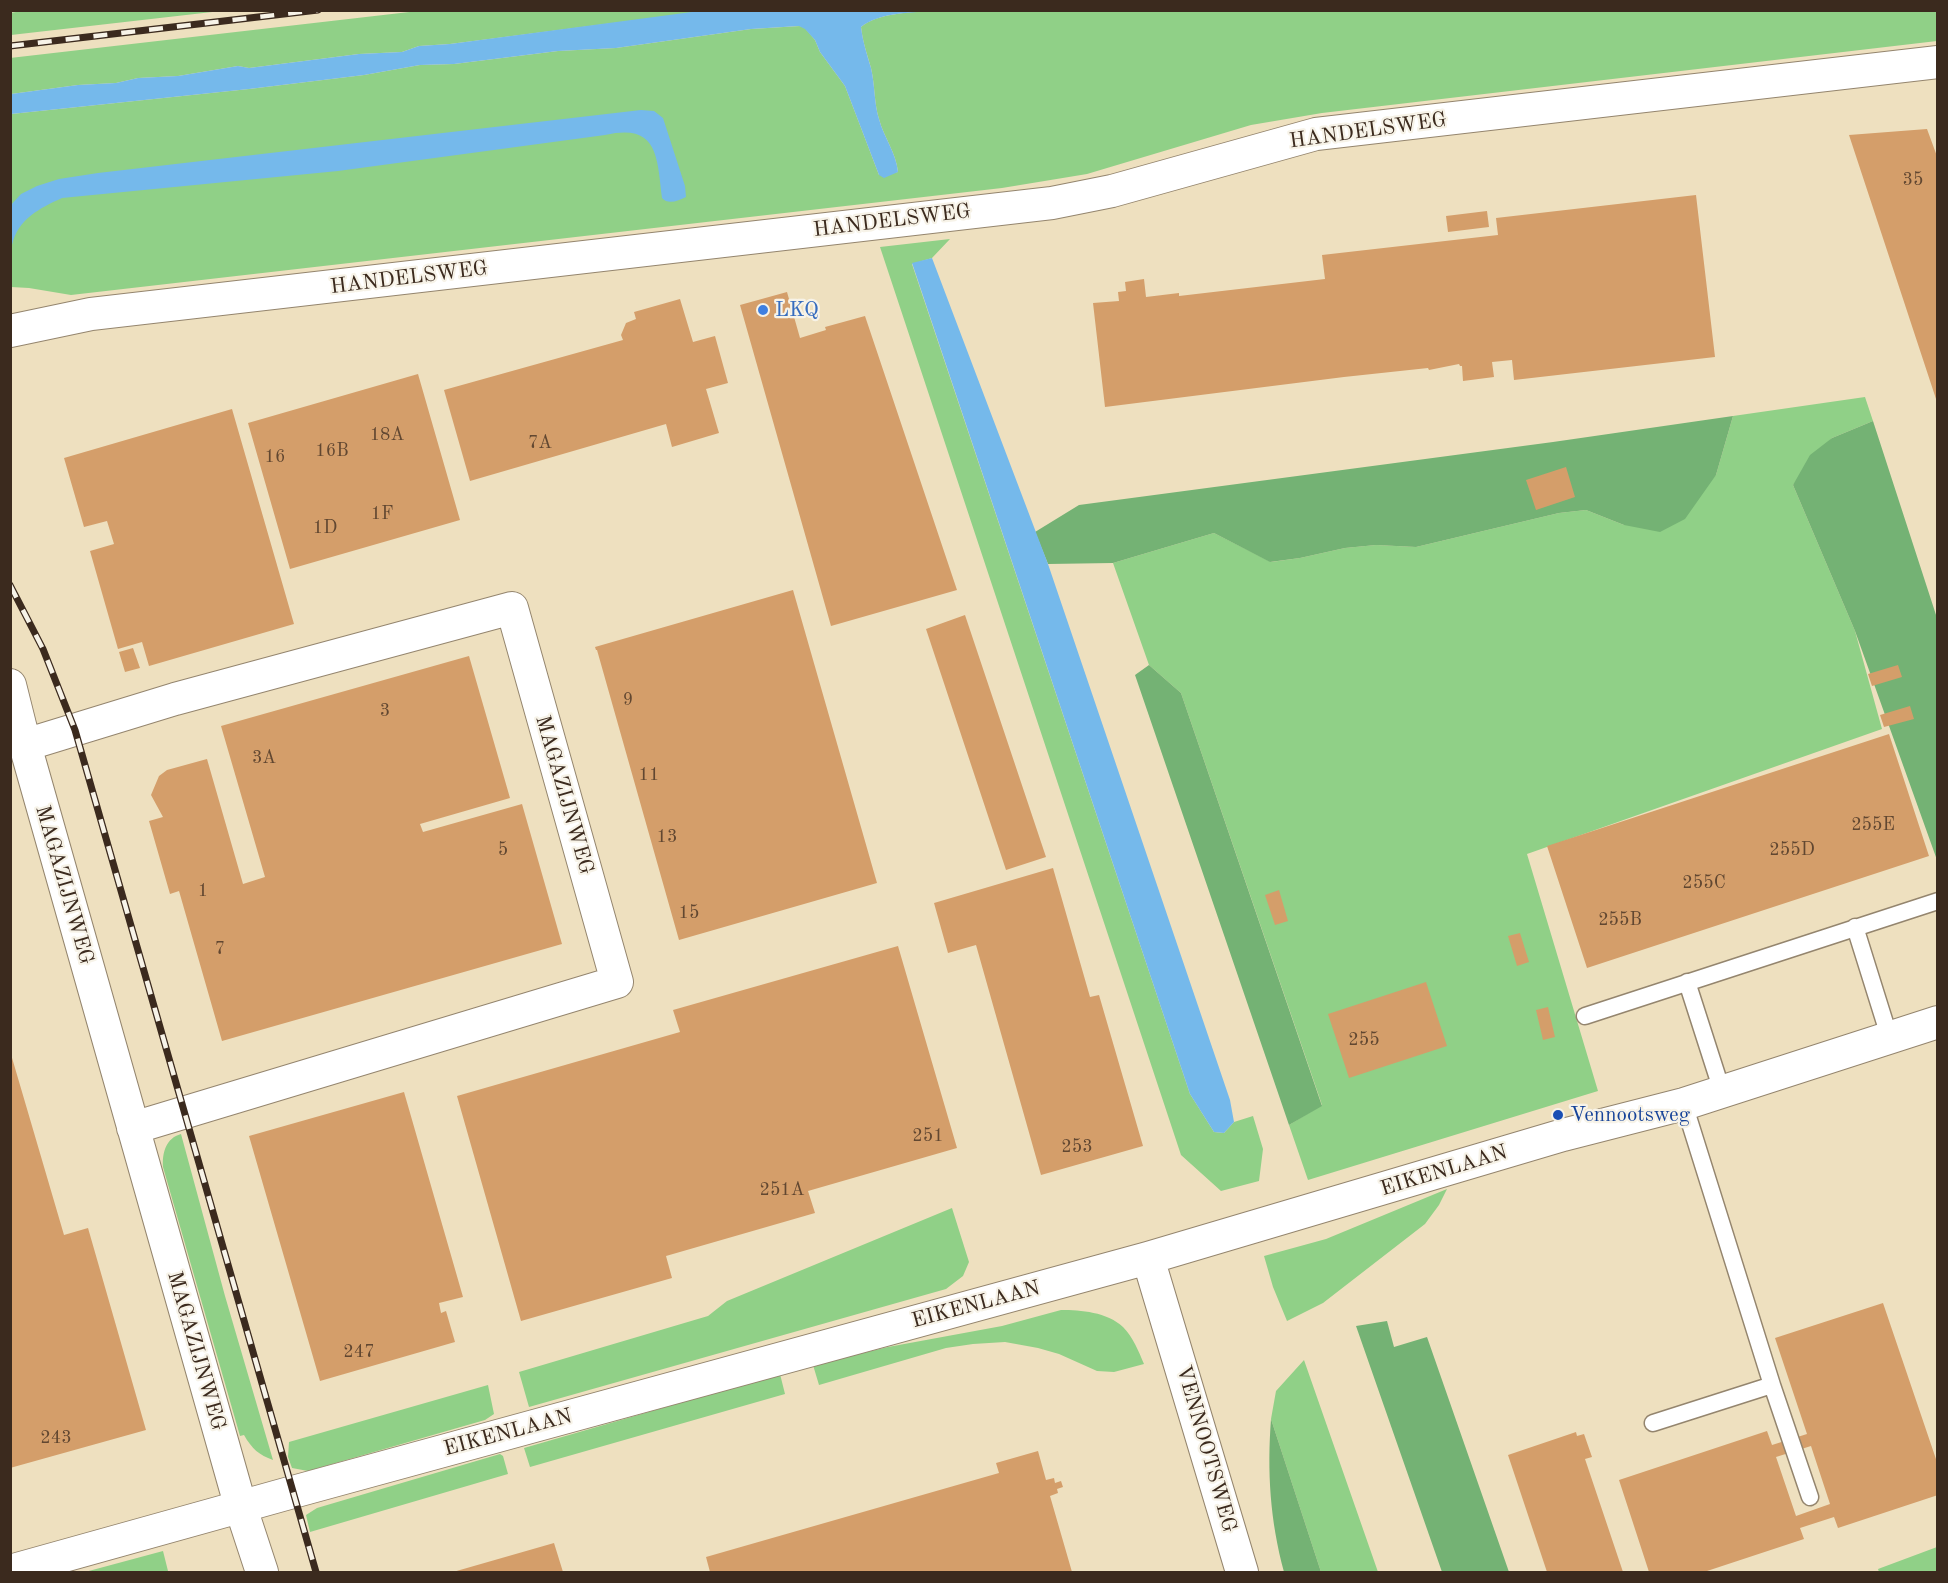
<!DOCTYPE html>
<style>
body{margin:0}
#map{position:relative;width:1948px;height:1583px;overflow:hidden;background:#eee0bf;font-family:"Old Standard TT",serif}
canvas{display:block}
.frame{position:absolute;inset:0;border:12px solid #3b2a1e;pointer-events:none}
</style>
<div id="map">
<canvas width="1948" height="1583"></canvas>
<div class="frame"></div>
</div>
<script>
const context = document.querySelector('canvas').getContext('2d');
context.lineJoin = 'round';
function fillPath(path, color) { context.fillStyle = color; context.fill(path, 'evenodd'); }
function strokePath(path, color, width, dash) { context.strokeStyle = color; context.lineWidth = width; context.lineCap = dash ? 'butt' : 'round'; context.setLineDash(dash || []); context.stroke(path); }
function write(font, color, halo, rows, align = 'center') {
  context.font = font + ' "Old Standard TT",serif'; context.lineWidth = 4.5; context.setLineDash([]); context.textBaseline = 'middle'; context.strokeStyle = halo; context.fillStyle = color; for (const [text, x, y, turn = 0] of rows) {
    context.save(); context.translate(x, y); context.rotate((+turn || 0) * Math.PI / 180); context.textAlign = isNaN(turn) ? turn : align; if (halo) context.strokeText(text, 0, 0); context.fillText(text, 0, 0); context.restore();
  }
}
const green = new Path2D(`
 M58 10 221 11 11 35 10 13C26 10 42 11 58 10Z
 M930 10 1937 11V41L1322 113 1251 125 1087 174 1002 188 71 295 29 288 11 287V114L249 89 364 75 420 65 454 64 558 51 616 48 751 29 800 26 805 28 815 40 820 52 845 86 879 175 898 172C896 152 884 138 879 119 874 103 875 85 871 68 867 53 863 44 861 27 878 13 908 13 930 10Z
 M418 11H707L450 44 419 46 402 52 359 54 249 68 238 66 178 76 138 78 116 83 78 85 11 94 10 58Z
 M950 239 932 258 912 264 1190 1094 1214 1132 1224 1133 1234 1122 1253 1116 1263 1149 1259 1181 1221 1191 1181 1155 880 247Z
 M1865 397 1873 421 1832 438 1793 485 1855 631 1882 729 1527 854 1598 1091 1308 1180 1289 1125 1322 1105 1181 693 1149 665 1113 563 1214 533 1271 562 1300 558 1345 548 1376 545 1416 547 1559 513 1586 510 1624 525 1716 475 1733 416Z
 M181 1134 225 1296 273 1460C259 1455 252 1449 244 1435L240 1436 163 1167C162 1153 166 1138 181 1134Z
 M1447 1189 1439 1205 1425 1224 1323 1303 1287 1321 1273 1287 1264 1256 1326 1239Z
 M952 1208 969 1262 963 1276 946 1289 529 1407 519 1372 708 1316 727 1301Z
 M1061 1310C1081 1310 1107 1312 1123 1327 1133 1337 1139 1352 1144 1364L1114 1372 1097 1371 1059 1354 1038 1348 1005 1342 973 1344 946 1348 819 1385 813 1365 888 1347 1002 1326Z
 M1304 1360 1378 1572H1321L1271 1419 1276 1391Z
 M780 1374 785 1394 530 1467 524 1448Z
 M488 1385 494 1414 485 1420 308 1471 292 1468 288 1457 289 1442Z
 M500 1454 503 1456 508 1474 310 1532 306 1515 317 1508Z
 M1937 1547V1572H1879L1878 1569Z
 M163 1551 168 1571 165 1572H85Z`);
const forest = new Path2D(`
 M1733 416 1716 475 1685 519 1660 532 1624 525 1586 510 1559 513 1416 547 1376 545 1345 548 1300 558 1270 562 1214 533 1113 563 1048 564 1035 532 1079 505 1553 442Z
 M1873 421 1937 618V860L1855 631 1793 485 1810 455 1832 438Z
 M1149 665 1181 693 1322 1106 1289 1125 1135 675Z
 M1387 1321 1394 1347 1427 1337 1509 1572H1442L1356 1326Z
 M1271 1419 1321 1572H1284C1270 1520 1267 1472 1271 1419Z`);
const water = new Path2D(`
 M707 10 930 11C908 13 878 13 861 27 863 43 867 54 871 68 875 85 874 103 879 119 884 138 896 152 898 172L884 178 879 175 845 86 820 52 815 40 805 29 799 26 751 29 616 48 558 51 454 64 420 65 364 75 249 89 11 114V94L78 85 116 83 138 78 178 76 238 66 249 68 359 54 402 52 419 46 450 44Z
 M641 110 654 111 663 118 685 186 686 197C678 201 668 205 662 198 657 156 658 123 605 135L338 171 62 198C40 208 18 219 12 245 11 252 13 261 11 267V205L21 194 37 186 59 179 98 173Z
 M932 258 1048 564 1230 1100 1234 1122 1224 1133 1214 1132 1190 1094 912 263Z`);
const building = new Path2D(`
 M1927 129 1938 159 1937 402 1849 135Z
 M1696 195 1715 357 1514 380 1512 360 1492 362 1494 377 1463 381 1462 366H1460L1459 364 1429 370 1428 368 1344 377 1105 407 1093 303 1119 301 1118 292 1126 291 1125 282 1144 279 1146 297 1179 293V296L1325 279 1322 255 1498 235 1496 218Z
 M1487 211 1489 227 1448 232 1446 216Z
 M787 292 800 338 826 330 825 327 865 316 957 590 831 626 740 305Z
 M680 299 693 342 715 336 728 383 706 389 719 433 672 447 666 424 470 481 444 390 623 340 621 335 626 323 636 319 634 312Z
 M418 374 460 520 290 569 248 423Z
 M232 409 294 624 149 666 142 642 118 649 90 551 114 544 107 521 84 527 64 458Z
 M1566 467 1575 497 1536 510 1526 480Z
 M793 590 877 883 679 940 597 650H596L595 647Z
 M965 615 1046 857 1006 870 926 629Z
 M133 648 140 668 125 672 119 652Z
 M469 656 510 798 420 824 423 832 522 804 562 944 222 1041 179 891 170 894 149 821 163 817 151 795 159 776 167 770 207 759 243 884 265 877 221 726Z
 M1898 665 1902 677 1872 686 1868 674Z
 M1910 706 1914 719 1884 727 1880 715Z
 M1889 734 1929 856 1587 968 1547 846Z
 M1053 868 1090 997 1099 995 1143 1146 1041 1175 976 945 948 953 934 903Z
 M1279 890 1288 921 1275 925 1265 895Z
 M1520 933 1529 962 1517 966 1508 936Z
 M898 946 957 1148 808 1191 815 1213 666 1256 672 1278 521 1321 457 1096 680 1032 673 1010Z
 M1426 982 1447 1046 1349 1078 1328 1014Z
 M1548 1007 1555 1037 1543 1040 1536 1010Z
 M10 1051 64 1235 88 1228 146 1430 10 1468Z
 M404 1092 463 1297 439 1303 441 1313 446 1311 455 1342 320 1381 249 1136Z
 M1883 1303 1938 1465V1495L1838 1528 1834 1517 1800 1528 1804 1539 1704 1572H1649L1619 1480 1767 1431 1772 1445 1807 1434 1775 1338ZM1811 1446 1830 1504 1796 1516 1776 1457Z
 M1576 1432 1577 1436 1584 1434 1592 1457 1585 1459 1623 1572H1547L1508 1455Z
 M1038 1451 1046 1480 1054 1478 1055 1483 1061 1481 1063 1487 1057 1489 1058 1493 1050 1496 1072 1572H710L706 1557 999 1473 996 1463Z
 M554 1543 563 1572H453Z`);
const lane = new Path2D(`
 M1855 927 1890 1039
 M1687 982 1722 1091
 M1585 1016 1938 901
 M1772 1385 1810 1497
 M1653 1423 1772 1385 1684 1104`);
const street = new Path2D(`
 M10 331 91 314 1052 203 1112 191 1316 134 1938 62
 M10 685 25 745 241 1508 262 1572
 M25 745 175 699 512 608 617 982 133 1128
 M1148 1258 1242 1572
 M10 1571 293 1492 1148 1258 1563 1135 1684 1104 1938 1022`);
const rail = new Path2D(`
 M10 46 318 10
 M10 585 43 649 75 730 316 1572`);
const markers = [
 [763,310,6,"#3f7fe0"],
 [1558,1115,6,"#1a4fb4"]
];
const numberNames = [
 ["35",1913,180],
 ["18A",387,435],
 ["7A",540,443],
 ["16B",332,451],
 ["16",275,457],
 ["1F",382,514],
 ["1D",325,528],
 ["9",628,700],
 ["3",385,711],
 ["3A",264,758],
 ["11",649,775],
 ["255E",1873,825],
 ["13",667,837],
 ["5",503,850],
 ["255D",1792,850],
 ["255C",1704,883],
 ["1",203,891],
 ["15",689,913],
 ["255B",1620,920],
 ["7",220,949],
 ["255",1364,1040],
 ["251",928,1136],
 ["253",1077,1147],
 ["251A",782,1190],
 ["247",359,1352],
 ["243",56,1438]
];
const streetNames = [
 ["HANDELSWEG",1368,131,-8],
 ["HANDELSWEG",892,221,-7],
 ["HANDELSWEG",409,278,-7],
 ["MAGAZIJNWEG",564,795,74],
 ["MAGAZIJNWEG",64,885,74],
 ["EIKENLAAN",1444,1171,-17],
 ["EIKENLAAN",976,1305,-15],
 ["MAGAZIJNWEG",196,1351,74],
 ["EIKENLAAN",508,1433,-15],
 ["VENNOOTSWEG",1206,1449,74]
];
const shopNames = [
 ["LKQ",775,310]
];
const transitNames = [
 ["Vennootsweg",1570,1115]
];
fillPath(green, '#90d087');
fillPath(forest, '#74b274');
fillPath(water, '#75b9eb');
fillPath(building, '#d49e6a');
strokePath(lane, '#94856e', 19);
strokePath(street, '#94856e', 34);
strokePath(lane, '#fff', 16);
strokePath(street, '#fff', 32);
strokePath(rail, '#3b2a1e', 7);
strokePath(rail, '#f7f3e8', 4.5, [14]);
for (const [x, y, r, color] of markers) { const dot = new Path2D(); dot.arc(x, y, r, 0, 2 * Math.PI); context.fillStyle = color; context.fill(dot); strokePath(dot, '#f7f3e8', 2); }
write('18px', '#614731', null, numberNames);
write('21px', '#3b2a1e', '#f7f3e8', streetNames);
write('21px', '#366cbe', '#f7f3e8', shopNames, 'left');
write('21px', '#164399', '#f7f3e8', transitNames, 'left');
</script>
